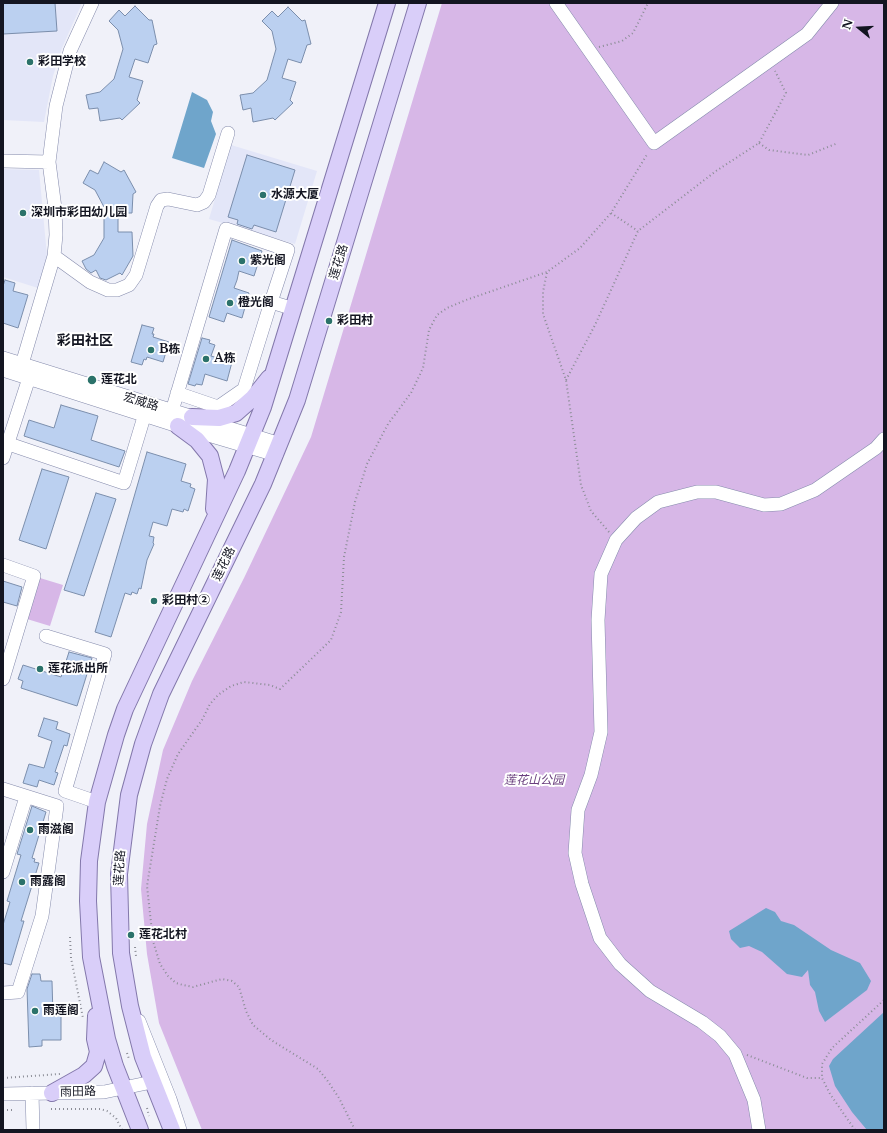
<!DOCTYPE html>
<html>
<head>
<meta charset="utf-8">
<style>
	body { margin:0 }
	#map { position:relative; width:887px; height:1133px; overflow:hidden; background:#f0f1f9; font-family:"Libre Baskerville",serif }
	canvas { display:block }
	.frame { position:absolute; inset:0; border:4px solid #131521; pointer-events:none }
	.north { position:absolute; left:839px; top:8px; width:40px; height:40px; -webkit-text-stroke:3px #fff; paint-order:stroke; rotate:288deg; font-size:11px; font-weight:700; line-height:16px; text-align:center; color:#131521 }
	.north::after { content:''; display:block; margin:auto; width:14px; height:18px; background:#131521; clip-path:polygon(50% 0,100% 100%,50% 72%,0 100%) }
</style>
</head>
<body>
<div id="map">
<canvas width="887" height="1133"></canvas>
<div class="frame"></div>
<div class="north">N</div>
</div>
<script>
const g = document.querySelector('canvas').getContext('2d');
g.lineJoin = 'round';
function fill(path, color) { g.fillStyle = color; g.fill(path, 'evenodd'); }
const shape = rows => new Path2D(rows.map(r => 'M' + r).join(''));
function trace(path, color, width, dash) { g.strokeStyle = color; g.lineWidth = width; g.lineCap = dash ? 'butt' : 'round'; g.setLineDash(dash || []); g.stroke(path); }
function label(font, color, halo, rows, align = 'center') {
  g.font = font + ' "Libre Baskerville","Noto Sans SC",serif'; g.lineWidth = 4; g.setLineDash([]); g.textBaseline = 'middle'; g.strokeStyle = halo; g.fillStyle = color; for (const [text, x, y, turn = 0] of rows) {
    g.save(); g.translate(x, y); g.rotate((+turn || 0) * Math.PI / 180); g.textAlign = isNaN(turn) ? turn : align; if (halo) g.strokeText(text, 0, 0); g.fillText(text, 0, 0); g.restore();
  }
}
const built = shape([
	[3,3,82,3,62,48,53,76,44,122,3,120],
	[231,145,317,171,295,244,209,219],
	[3,169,39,170,47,256,38,288,3,277]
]);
const green = shape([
	[442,3,884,3,884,1130,202,1130,159,1023,147,954,141,889,147,824,163,750,192,681,244,578,311,437],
	[40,578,63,585,50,626,27,619]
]);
const water = shape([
	[192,92,207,100,213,112,211,121,216,134,204,168,172,158],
	[766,908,775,912,781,921,794,925,831,950,860,963,871,981,867,990,825,1022,819,1011,815,992,810,985,808,970,802,977,787,974,762,952,749,946,740,948,731,939,729,931],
	[884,1012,884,1130,867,1130,852,1112,835,1086,829,1066,833,1059]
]);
const building = shape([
	[3,3,55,3,57,31,3,34,3,3],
	[135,6,149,20,152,20,157,44,154,45,148,63,135,59,129,77,143,81,137,100,140,103,122,120,120,118,100,121,98,108,89,109,86,95,100,92,114,79,123,49,118,30,109,21,119,10,125,16,135,6],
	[288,7,302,21,305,20,311,44,307,45,301,63,288,59,282,78,296,82,290,100,293,103,275,120,273,118,253,122,251,108,243,110,240,95,253,93,267,80,276,49,272,31,262,21,272,11,278,17,288,7],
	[247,155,295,170,276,232,254,225,252,229,237,224,238,220,228,217,247,155],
	[104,162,121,172,124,170,136,192,133,194,132,213,118,213,118,232,132,232,133,256,122,275,120,273,106,280,100,278,96,270,91,273,86,269,82,261,94,255,104,238,104,207,95,190,83,183,90,170,98,174,104,162],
	[232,240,262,251,254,276,239,271,237,280,234,288,249,293,242,318,227,313,224,322,209,317,232,240],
	[5,280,15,283,13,291,28,295,18,328,3,323,3,286,5,280],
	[142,325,154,328,152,334,154,334,153,337,169,342,163,362,147,357,146,360,144,359,142,365,131,362,142,325],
	[202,338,210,340,209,343,215,345,211,356,232,362,227,381,205,374,202,385,196,384,195,386,188,384,202,338],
	[61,405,98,416,91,440,125,451,119,467,24,436,29,420,54,428,61,405],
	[147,452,186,464,181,481,191,484,190,487,195,489,188,511,184,509,183,512,172,509,167,526,153,522,149,536,154,537,153,543,154,544,147,560,141,589,139,588,137,594,132,592,131,595,125,593,111,637,95,632,147,452],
	[42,469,69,477,46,549,19,540,42,469],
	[96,493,116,499,84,596,64,590,96,493],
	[3,581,22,587,17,606,3,602,3,581],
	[69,652,92,658,77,706,21,688,23,681,18,679,23,665,61,677,69,652],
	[44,718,58,722,56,729,70,734,67,746,64,745,55,772,58,773,54,785,39,780,37,787,23,783,29,764,44,768,52,741,38,736,44,718],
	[32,806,46,812,32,858,35,859,34,862,39,863,21,921,24,921,11,965,3,963,3,925,10,902,7,901,21,855,17,854,32,806],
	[32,974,40,974,41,981,52,981,53,1016,61,1015,61,1040,42,1040,42,1046,29,1047,27,989,32,974]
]);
const path = shape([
	[599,47,622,41,633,33,648,3],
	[759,143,769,150,808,155,838,143],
	[611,213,638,231],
	[566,380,595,325,638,231,716,171,759,143,786,93,775,71],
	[609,532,591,511,581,485,566,380,543,314,543,292,547,272,580,248,611,213,648,153],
	[70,937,71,958,83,1018],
	[135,947,136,956],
	[127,1053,129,1059],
	[747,1055,807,1078,822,1078],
	[3,1078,60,1074],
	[147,1108,149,1116],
	[51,1109,100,1109,107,1111,116,1118,122,1130],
	[3,1110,15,1110],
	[355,1130,339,1098,327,1080,318,1069,271,1040,253,1025,246,1011,239,987,232,981,222,979,193,987,183,985,176,983,168,976,160,964,153,941,147,886,160,806,167,779,178,754,202,720,210,704,218,695,231,686,244,682,270,685,280,689,331,640,341,612,344,557,355,502,367,464,388,424,411,393,423,368,429,330,437,315,447,308,466,300,547,272],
	[855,1130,830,1094,822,1078,822,1064,832,1048,884,1000]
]);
const minor = shape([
	[556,3,654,143,807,34,832,3],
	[3,161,49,162],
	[54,256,90,282,108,290,117,290,129,285,136,275,157,206,161,200,168,199,197,205,204,202,209,195,228,133],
	[3,358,280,444],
	[22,364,54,256,56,235,55,208,49,162,56,106,70,51,92,3],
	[3,370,178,426,276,455],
	[177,393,218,407,244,389,271,302],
	[172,411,226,229,288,250,271,302,294,309],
	[3,442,124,483,147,407],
	[3,458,29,378],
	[3,565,34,576,3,679],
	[46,636,105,654,65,791,97,802],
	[3,789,57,806,42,916,18,992,3,993],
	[3,872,26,797],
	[139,1021,170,1099,180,1130],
	[32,1093,33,1130],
	[3,1094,104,1092,152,1082],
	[759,1130,754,1100,735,1054,720,1036,702,1022,650,991,620,964,600,938,582,884,575,853,578,810,591,775,601,732,598,620,601,574,616,540,636,518,658,502,697,492,716,492,764,505,781,504,815,490,876,448,884,439]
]);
const major = shape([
	[192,417,219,418,236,413,253,398,269,378],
	[178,426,197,440,210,456,216,479,214,509],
	[52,1093,84,1075,94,1066,98,1052,95,1039,96,1016],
	[140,1130,115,1066,107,1039,91,957,88,901,89,861,97,802,116,735,125,709,237,471,263,407,387,3],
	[172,1130,143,1057,130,1006,121,953,119,874,129,795,143,744,161,694,263,484,297,400,418,3]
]);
const markers = [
	[30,62,4,"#2b726a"],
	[263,195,4,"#2b726a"],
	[23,213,4,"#2b726a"],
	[242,261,4,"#2b726a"],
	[230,303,4,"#2b726a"],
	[329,321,4,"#2b726a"],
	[151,350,4,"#2b726a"],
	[206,359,4,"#2b726a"],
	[92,380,5,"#2b726a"],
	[154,601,4,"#2b726a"],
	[40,669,4,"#2b726a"],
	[30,830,4,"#2b726a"],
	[22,882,4,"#2b726a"],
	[131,935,4,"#2b726a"],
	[35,1011,4,"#2b726a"]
];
const poiNames = [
	["彩田学校",38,62],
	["水源大厦",271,195],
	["深圳市彩田幼儿园",31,213],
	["紫光阁",250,261],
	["橙光阁",238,303],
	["彩田村",337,321],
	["B栋",159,350],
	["A栋",214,359],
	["莲花北",101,380],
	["彩田村②",162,601],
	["莲花派出所",48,669],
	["雨滋阁",38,830],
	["雨露阁",30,882],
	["莲花北村",139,935],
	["雨莲阁",43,1011]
];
const streetNames = [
	["莲花路",339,262,-73],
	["宏威路",141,402,17],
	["莲花路",224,564,-64],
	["莲花路",120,868,-86],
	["雨田路",78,1092,-1]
];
const parkNames = [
	["莲花山公园",534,781]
];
const quarterNames = [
	["彩田社区",85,341]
];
fill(built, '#e3e6f8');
fill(green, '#d7b7e7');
fill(water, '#6fa5cb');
fill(building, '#bbd0f0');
trace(building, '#7b8eac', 1);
trace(minor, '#858bac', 14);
trace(major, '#8378ab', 18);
trace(path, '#8b8d96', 2, [1, 3]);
trace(minor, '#fff', 13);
trace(major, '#d9cef9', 16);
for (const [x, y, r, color] of markers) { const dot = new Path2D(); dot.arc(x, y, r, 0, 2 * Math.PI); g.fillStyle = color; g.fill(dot); trace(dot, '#fff', 1.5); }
label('bold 12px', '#131521', '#fff', poiNames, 'left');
label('12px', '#131521', '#fff', streetNames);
label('italic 12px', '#6a3f7e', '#fff', parkNames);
label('bold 14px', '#131521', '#fff', quarterNames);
</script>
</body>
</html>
